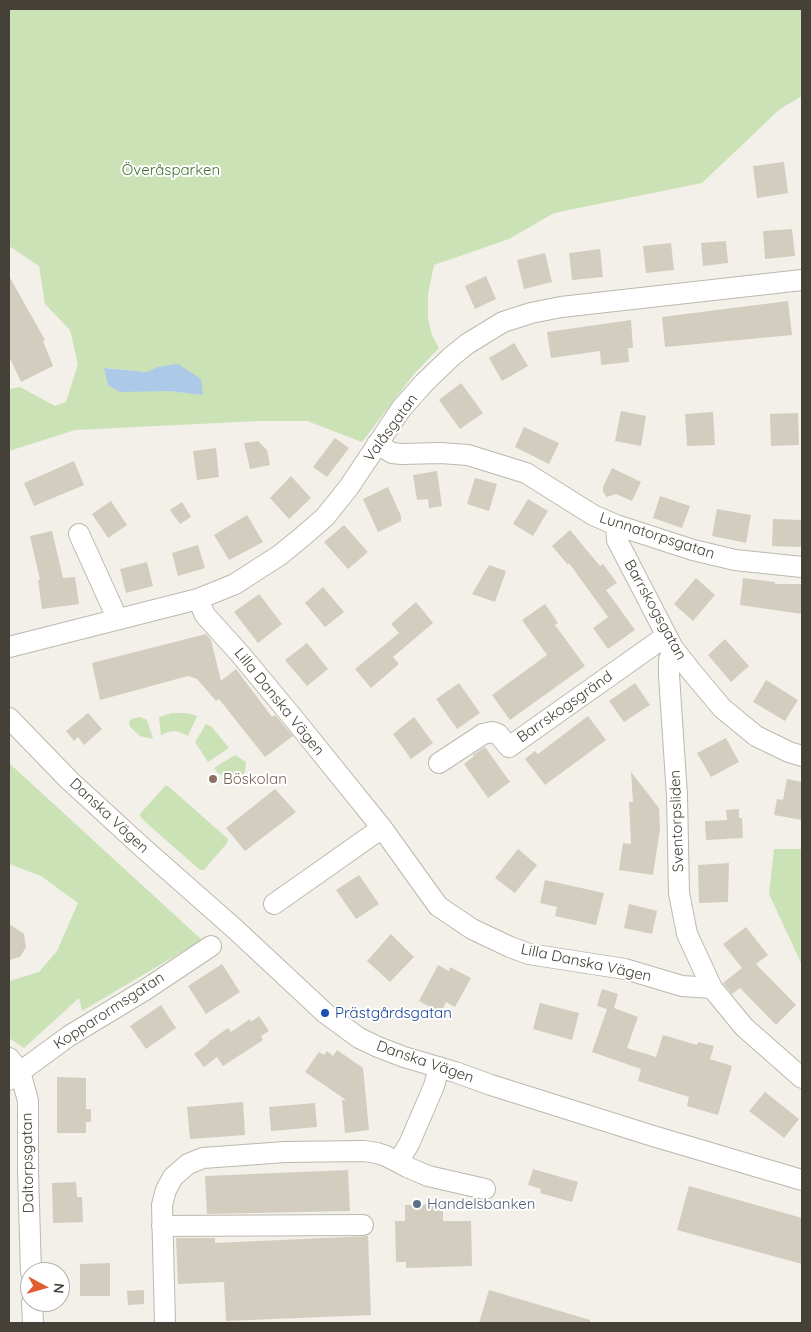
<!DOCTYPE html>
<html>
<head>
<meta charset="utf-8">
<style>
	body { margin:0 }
	#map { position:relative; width:811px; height:1332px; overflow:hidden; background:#f2f0e8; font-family:Quicksand,sans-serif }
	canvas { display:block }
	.frame { position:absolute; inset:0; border:10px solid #454138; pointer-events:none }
	.north { position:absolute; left:20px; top:1262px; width:50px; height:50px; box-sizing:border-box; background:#fff; border:1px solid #b5b3af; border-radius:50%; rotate:96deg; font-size:14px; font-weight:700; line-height:20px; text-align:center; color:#454138 }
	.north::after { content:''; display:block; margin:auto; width:18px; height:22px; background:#e15c31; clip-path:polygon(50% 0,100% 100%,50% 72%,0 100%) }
</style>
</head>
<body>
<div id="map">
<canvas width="811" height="1332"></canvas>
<div class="frame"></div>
<div class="north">N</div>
</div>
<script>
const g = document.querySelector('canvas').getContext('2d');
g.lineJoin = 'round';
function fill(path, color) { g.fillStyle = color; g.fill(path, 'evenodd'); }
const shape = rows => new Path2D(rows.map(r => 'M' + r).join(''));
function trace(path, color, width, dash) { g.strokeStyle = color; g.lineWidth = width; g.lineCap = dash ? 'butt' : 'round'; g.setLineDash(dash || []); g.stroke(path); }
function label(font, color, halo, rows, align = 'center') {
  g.font = font + ' Quicksand,sans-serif'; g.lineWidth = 4; g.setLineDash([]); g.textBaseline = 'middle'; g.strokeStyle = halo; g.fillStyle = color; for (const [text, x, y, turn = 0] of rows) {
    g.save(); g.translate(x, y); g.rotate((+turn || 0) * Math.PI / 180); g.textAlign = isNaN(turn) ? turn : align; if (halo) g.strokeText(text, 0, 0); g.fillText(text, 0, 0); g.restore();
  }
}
const green = shape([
	[9,9,802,9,802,96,780,109,702,183,554,213,509,239,434,265,428,294,428,319,432,335,439,348,414,374,362,442,307,421,259,421,75,430,9,451,9,389,20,387,55,406,66,402,78,364,70,330,45,304,39,266,9,246],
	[105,368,147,372,203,394,169,391],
	[172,713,186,713,197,716,188,736,182,733,175,731,168,732,161,735,159,717],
	[140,717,147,720,153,739,140,736,130,727,129,722,131,719],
	[206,724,212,727,229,748,208,762,195,742],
	[235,755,246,762,245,773,233,777,225,777,218,773,214,768],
	[9,763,202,940,82,1011,79,998,24,1048,9,1038,9,981,39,972,57,951,78,903,41,876,9,864],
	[165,786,168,786,228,839,227,843,204,870,200,870,141,818,140,814],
	[774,849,802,849,802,965,769,894]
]);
const water = shape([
	[178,364,201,379,203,395,169,391,120,392,108,385,104,368,147,372,158,367]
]);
const building = shape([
	[784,162,788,193,757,198,753,166],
	[792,229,795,256,765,259,763,231],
	[726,241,728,263,703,266,701,243],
	[671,243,674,270,646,273,643,246],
	[600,249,603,277,572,280,569,253],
	[545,253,552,282,524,289,517,260],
	[9,276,45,340,43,341,53,366,21,382,9,356],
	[486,276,496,299,475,309,465,286],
	[788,301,792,335,665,347,662,317],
	[631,320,633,348,628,348,629,362,601,365,600,351,551,358,547,332],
	[514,343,528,366,502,381,489,358],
	[461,383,483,413,460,429,439,400],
	[621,411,646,416,641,446,615,441],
	[713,412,715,445,687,446,685,414],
	[798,413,799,445,771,446,770,414],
	[524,427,559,443,549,464,515,447],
	[335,438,349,448,327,477,313,467],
	[258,441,267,450,270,465,250,469,244,443],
	[216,448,219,477,197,480,193,451],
	[74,461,84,485,34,506,24,483],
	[612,468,641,482,632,501,616,494,607,497,603,492,603,487],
	[437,471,442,506,429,508,428,499,417,500,413,475],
	[291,476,311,498,289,519,270,498],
	[475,478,497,484,489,511,467,504],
	[388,487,401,516,401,521,378,532,363,499],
	[660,496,690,506,682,528,653,518],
	[528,499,548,511,533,536,513,524],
	[111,501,127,525,108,538,92,514],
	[182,502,191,517,180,524,170,510],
	[717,509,751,515,746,543,712,536],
	[247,515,263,542,229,560,214,535],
	[773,519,802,520,802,547,772,546],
	[344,525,368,552,348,569,324,542],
	[570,530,600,566,603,564,617,583,606,590,635,630,608,649,593,628,608,617,569,563,568,565,552,546],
	[52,531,63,578,75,577,79,604,42,609,38,580,40,580,30,536],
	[198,545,205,568,178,576,172,553],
	[147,562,153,586,126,593,120,569],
	[489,565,506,571,495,602,472,594],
	[696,578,715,595,693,621,674,604],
	[743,578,775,582,775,584,802,584,802,614,740,605],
	[323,587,344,612,325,627,305,603],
	[259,594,282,624,258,643,234,612],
	[416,602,433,623,393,657,399,664,371,688,355,669,399,633,391,624],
	[545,604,558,623,555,625,585,666,510,720,492,695,547,655,522,620],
	[206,634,211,640,221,681,236,669,272,717,275,715,293,736,265,757,219,699,216,701,197,679,188,676,100,700,92,663],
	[725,639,749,666,731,682,708,655],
	[307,643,328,669,307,686,285,660],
	[766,680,798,700,785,721,753,702],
	[459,683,480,713,457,729,436,699],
	[635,683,650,705,624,722,609,701],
	[88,713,102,729,84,745,78,737,74,741,66,731],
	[588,716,606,740,545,785,525,759,535,751,538,754],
	[414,717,433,743,411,759,393,734],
	[726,738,739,762,711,777,697,753],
	[485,747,510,782,488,798,464,764,474,756,473,755],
	[631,772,659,808,660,829,653,875,619,870,623,843,631,844,629,802,633,802],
	[787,779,802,782,802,820,774,815,777,799,783,800],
	[275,789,296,812,245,851,226,828],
	[739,809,739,818,742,818,743,838,706,840,705,821,727,820,726,810],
	[518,849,537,865,515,893,495,878],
	[729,863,728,902,699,903,698,865],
	[359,875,379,904,356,919,336,890],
	[545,880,604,893,596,925,555,916,557,907,540,903],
	[629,904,657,911,652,934,624,928],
	[9,924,24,934,26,947,20,957,9,960],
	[746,927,768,955,756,964,796,1005,776,1025,740,988,732,994,723,983,742,968,723,944],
	[391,934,414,957,390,982,367,961],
	[222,964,240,992,206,1014,188,986],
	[438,965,449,971,450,967,471,978,455,1007,446,1002,441,1013,419,1001],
	[602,989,618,994,614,1008,638,1017,627,1048,656,1057,663,1035,697,1045,698,1042,714,1046,710,1059,732,1066,718,1115,687,1106,689,1097,638,1081,641,1069,592,1052,607,1009,597,1006],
	[540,1003,579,1013,572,1040,533,1029],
	[161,1005,176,1028,146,1049,130,1026],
	[259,1016,269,1031,261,1036,263,1040,223,1066,217,1057,204,1067,194,1054,209,1043,208,1042,228,1028,231,1032,250,1019,251,1022],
	[337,1050,363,1068,369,1130,345,1133,342,1100,346,1100,305,1072,319,1052,324,1055,327,1051,333,1056],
	[57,1077,86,1078,86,1109,91,1109,91,1122,86,1122,86,1133,57,1133],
	[765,1092,799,1119,784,1138,749,1111],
	[243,1102,245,1135,190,1139,187,1107],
	[315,1103,317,1127,271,1131,269,1107],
	[533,1169,578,1182,572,1202,540,1193,541,1189,528,1185],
	[348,1170,350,1211,207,1214,205,1176],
	[76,1182,77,1197,82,1197,83,1222,53,1223,52,1183],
	[689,1186,802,1218,802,1264,677,1230],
	[443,1204,443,1221,471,1221,472,1266,406,1268,406,1262,396,1262,395,1221,405,1221,405,1205],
	[368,1236,371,1315,226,1321,224,1282,178,1284,176,1238,215,1238,215,1243],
	[110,1263,110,1296,80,1296,80,1264],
	[144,1290,144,1304,128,1305,127,1291],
	[489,1290,590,1320,590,1323,479,1323]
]);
const minor = shape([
	[377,444,392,453,402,454,441,453,468,455,526,473,593,515,616,525,693,550,735,560,802,567],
	[616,525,617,540,673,648,691,671,722,708,756,736,789,752,802,756],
	[79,534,113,609,116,620],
	[198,599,205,615,241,655,294,719,382,828,438,906,472,929,510,947,529,954,625,969,682,986,712,988,744,1027,802,1078],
	[9,647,198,599,235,584,280,555,302,537,325,517,349,487,401,409,424,383,451,357,467,344,503,322,531,313,561,307,802,280],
	[673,648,669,660,669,675,677,796,679,893,687,934,712,988],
	[9,718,69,780,142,847,235,929,325,1013,359,1038,378,1047,404,1057,455,1072,491,1085,653,1136,802,1180],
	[439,763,483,734,492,732,498,734,509,747,666,636],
	[274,904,382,828],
	[9,1058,20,1071,28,1101,28,1172,31,1272],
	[9,1080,69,1036,145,990,211,946],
	[398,1162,409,1144,434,1086,439,1067],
	[162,1226,363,1225],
	[32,1302,33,1323],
	[165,1323,162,1205,166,1190,173,1177,188,1164,203,1158,285,1152,364,1151,377,1153,386,1156,407,1167,428,1176,485,1189]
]);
const markers = [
	[213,779,5,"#8d6e63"],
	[325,1013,5,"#1a4fb4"],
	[417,1204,5,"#5c6f8a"]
];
const parkNames = [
	["Överåsparken",171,170]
];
const streetNames = [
	["Valåsgatan",391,428,-54],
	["Lunnatorpsgatan",657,536,18],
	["Barrskogsgatan",655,610,61],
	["Lilla Danska Vägen",279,702,51],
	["Barrskogsgränd",565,707,-35],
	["Danska Vägen",109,816,43],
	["Sventorpsliden",677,821,-92],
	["Lilla Danska Vägen",586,963,12],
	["Kopparormsgatan",109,1011,-33],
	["Danska Vägen",425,1062,19],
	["Daltorpsgatan",28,1163,-91]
];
const educationNames = [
	["Böskolan",223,779]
];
const transitNames = [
	["Prästgårdsgatan",335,1013]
];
const serviceNames = [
	["Handelsbanken",427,1204]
];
fill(green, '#cae2b6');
fill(water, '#acc9e8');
fill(building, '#d2cdbf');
trace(minor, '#bcb8ac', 22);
trace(minor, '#fff', 20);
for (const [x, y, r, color] of markers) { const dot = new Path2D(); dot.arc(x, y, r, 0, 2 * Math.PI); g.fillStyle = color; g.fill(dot); trace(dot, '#fff', 2); }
label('15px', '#437032', '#fff', parkNames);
label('15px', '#454138', '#fff', streetNames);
label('15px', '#785e54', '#fff', educationNames, 'left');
label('15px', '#164399', '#fff', transitNames, 'left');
label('15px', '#4e5e75', '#fff', serviceNames, 'left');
</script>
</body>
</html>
